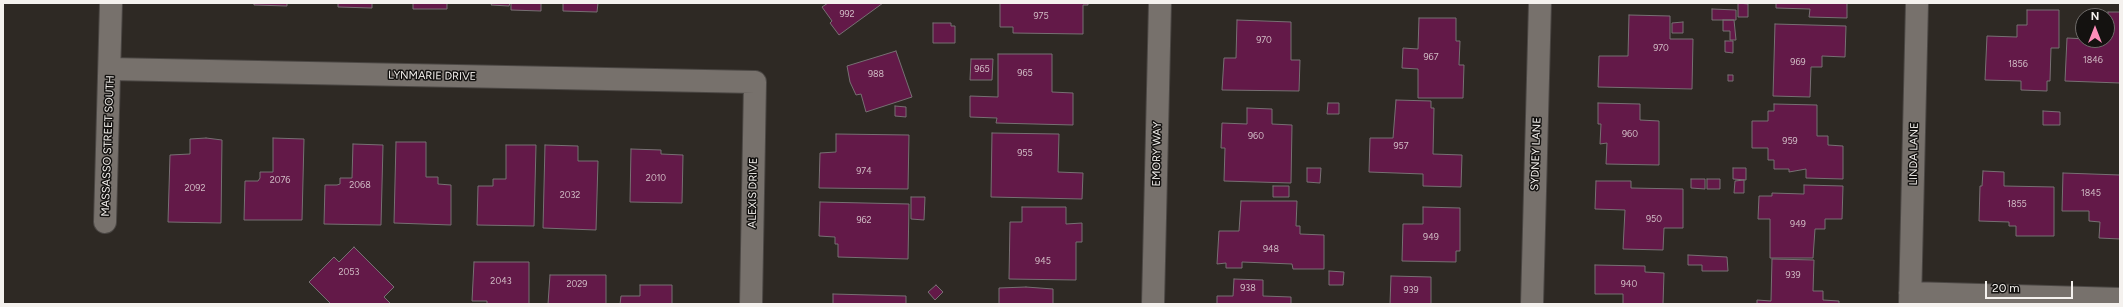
<!DOCTYPE html>
<html>
<head>
<meta charset="utf-8">
<style>
	body { margin:0 }
	#map { position:relative; width:2123px; height:307px; overflow:hidden; background:#2e2924; font-family:Figtree,sans-serif }
	canvas { display:block }
	.frame { position:absolute; inset:0; border:4px solid #f4f1ee; pointer-events:none }
	.north { position:absolute; left:2075px; top:8px; width:40px; height:40px; box-sizing:border-box; background:#141210; border:1px solid #6e6b69; border-radius:50%; rotate:0deg; font-size:11px; font-weight:700; line-height:16px; text-align:center; color:#f4f1ee }
	.north::after { content:''; display:block; margin:auto; width:14px; height:18px; background:#ff8eba; clip-path:polygon(50% 0,100% 100%,50% 72%,0 100%) }
	.scale { position:absolute; left:1985px; top:281px; width:88px; height:18px; box-sizing:border-box; border:2px solid #f4f1ee; border-top:0; padding-left:5px; font-size:12px; line-height:14px; white-space:nowrap; color:#f4f1ee; -webkit-text-stroke:3px #141210; paint-order:stroke }
</style>
</head>
<body>
<div id="map">
<canvas width="2123" height="307"></canvas>
<div class="frame"></div>
<div class="north">N</div>
<div class="scale">20 m</div>
</div>
<script>
const g = document.querySelector('canvas').getContext('2d');
g.lineJoin = 'round';
function fill(path, color) { g.fillStyle = color; g.fill(path, 'evenodd'); }
const shape = rows => new Path2D(rows.map(r => 'M' + r).join(''));
function trace(path, color, width, dash) { g.strokeStyle = color; g.lineWidth = width; g.lineCap = dash ? 'butt' : 'round'; g.setLineDash(dash || []); g.stroke(path); }
function label(font, color, halo, rows, align = 'center') {
  g.font = font + ' Figtree,sans-serif'; g.lineWidth = 3; g.setLineDash([]); g.textBaseline = 'middle'; g.strokeStyle = halo; g.fillStyle = color; for (const [text, x, y, turn = 0] of rows) {
    g.save(); g.translate(x, y); g.rotate((+turn || 0) * Math.PI / 180); g.textAlign = isNaN(turn) ? turn : align; if (halo) g.strokeText(text, 0, 0); g.fillText(text, 0, 0); g.restore();
  }
}
const building = shape([
	[254,3,287,3,287,6,254,5,254,3],
	[338,3,372,3,372,8,338,7,338,3],
	[413,3,447,3,447,9,413,9,413,3],
	[492,3,510,3,509,6,491,5,492,3],
	[511,3,541,3,541,11,511,10,511,3],
	[563,3,598,3,597,12,563,11,563,3],
	[828,3,883,3,839,35,830,23,832,21,822,7,828,3],
	[1000,3,1088,3,1088,5,1083,5,1083,34,1013,33,1013,27,1000,27,1000,3],
	[1738,3,1748,4,1748,17,1738,17,1738,3],
	[1776,3,1847,3,1847,18,1809,17,1810,9,1776,8,1776,3],
	[1712,9,1736,10,1736,20,1712,20,1712,9],
	[2027,10,2059,10,2059,48,2051,48,2050,81,2047,81,2047,91,2021,90,2021,81,1985,80,1987,36,2017,37,2017,25,2027,25,2027,10],
	[2108,12,2120,12,2120,83,2065,81,2067,38,2107,40,2108,12],
	[1629,15,1670,16,1670,39,1693,39,1692,89,1598,87,1599,56,1628,56,1629,15],
	[1419,18,1456,18,1456,41,1460,41,1459,65,1464,65,1463,98,1418,98,1418,69,1402,68,1403,48,1418,49,1419,18],
	[1237,20,1291,22,1291,60,1300,60,1299,91,1222,90,1224,58,1236,58,1237,20],
	[1723,20,1734,20,1736,40,1730,40,1730,31,1723,31,1723,20],
	[1683,22,1683,33,1672,33,1672,23,1683,22],
	[933,23,951,23,951,26,955,26,955,43,933,43,933,23],
	[1775,24,1846,26,1845,57,1822,56,1822,67,1811,67,1810,97,1773,96,1775,24],
	[1725,41,1733,41,1733,53,1725,52,1725,41],
	[896,51,912,97,866,112,861,94,856,95,850,82,847,66,896,51],
	[998,54,1052,54,1052,92,1073,93,1073,125,996,123,997,118,970,117,970,96,998,97,998,54],
	[971,59,993,59,992,80,970,80,971,59],
	[1728,75,1733,75,1733,81,1728,81,1728,75],
	[1396,100,1431,101,1431,108,1434,108,1433,154,1462,155,1461,187,1423,186,1423,174,1369,172,1370,138,1393,138,1396,100],
	[1328,103,1339,103,1339,114,1327,114,1328,103],
	[1598,103,1640,104,1640,120,1659,121,1659,165,1606,164,1607,143,1600,144,1601,124,1598,124,1598,103],
	[1774,104,1817,105,1817,136,1828,136,1828,145,1843,146,1843,179,1806,178,1806,169,1789,172,1789,169,1774,169,1774,160,1768,160,1768,148,1752,148,1752,121,1768,121,1768,111,1774,111,1774,104],
	[895,106,906,107,906,117,895,116,895,106],
	[1247,108,1272,109,1272,124,1292,125,1291,183,1224,181,1225,148,1221,148,1222,123,1247,124,1247,108],
	[2043,111,2060,112,2060,125,2043,125,2043,111],
	[992,133,1059,134,1058,172,1083,173,1082,199,991,197,992,133],
	[836,134,909,135,908,189,819,188,820,153,836,152,836,134],
	[206,138,222,140,221,223,168,222,170,155,190,154,190,139,206,138],
	[273,138,304,139,302,220,244,220,245,181,258,181,260,178,260,172,273,172,273,138],
	[396,142,426,142,426,177,438,177,438,184,451,185,451,225,394,223,396,142],
	[353,144,383,145,381,225,324,224,325,185,337,185,340,184,340,178,352,178,353,144],
	[506,145,536,145,534,226,477,225,478,186,493,186,493,179,506,179,506,145],
	[545,145,578,146,578,161,598,161,596,230,543,228,545,145],
	[631,149,661,150,661,154,683,155,682,203,630,202,631,149],
	[1307,168,1321,168,1320,183,1307,182,1307,168],
	[1733,168,1746,168,1746,180,1733,179,1733,168],
	[1983,171,2004,172,2004,186,2054,187,2054,236,2016,236,2016,226,2009,226,2009,222,1979,221,1980,186,1982,186,1983,171],
	[2063,173,2120,175,2120,239,2099,238,2100,222,2089,221,2089,211,2062,211,2063,173],
	[1691,179,1705,179,1705,189,1691,188,1691,179],
	[1707,179,1720,179,1720,189,1707,189,1707,179],
	[1744,180,1744,193,1734,193,1735,181,1744,180],
	[1596,181,1631,181,1631,188,1683,189,1683,228,1664,228,1663,250,1623,249,1625,210,1595,209,1596,181],
	[1804,185,1843,186,1842,219,1825,219,1825,229,1815,229,1813,258,1770,258,1770,219,1758,219,1759,196,1772,196,1772,193,1804,194,1804,185],
	[1273,186,1289,186,1289,197,1273,197,1273,186],
	[911,197,925,197,924,220,911,219,911,197],
	[1241,201,1297,201,1296,226,1300,226,1300,234,1324,235,1324,269,1293,269,1292,264,1242,262,1242,268,1226,268,1226,263,1217,264,1219,231,1239,231,1241,201],
	[820,202,909,204,908,259,838,257,838,244,835,244,835,237,819,236,820,202],
	[1022,207,1066,207,1066,224,1082,223,1082,242,1076,242,1076,280,1009,279,1010,222,1022,222,1022,207],
	[1423,207,1460,208,1460,251,1456,251,1456,262,1402,261,1403,224,1423,224,1423,207],
	[354,247,394,287,384,297,391,304,331,304,309,282,334,257,339,262,354,247],
	[1688,255,1727,257,1728,271,1702,271,1702,265,1688,265,1688,255],
	[1772,259,1814,260,1813,291,1823,291,1823,300,1839,301,1839,304,1757,304,1757,300,1771,301,1772,259],
	[474,262,529,262,529,304,487,304,487,301,472,301,474,262],
	[1595,265,1645,266,1645,272,1664,273,1663,304,1623,304,1623,294,1595,294,1595,265],
	[1329,271,1344,272,1343,285,1329,285,1329,271],
	[550,275,606,275,606,304,548,304,550,275],
	[1391,276,1431,277,1431,304,1390,304,1391,276],
	[1234,279,1263,280,1263,296,1291,297,1291,304,1217,304,1217,296,1233,296,1234,279],
	[640,285,672,285,672,304,620,304,621,296,640,296,640,285],
	[936,285,943,292,935,300,928,292,936,285],
	[1026,287,1053,289,1053,304,999,304,999,288,1026,287],
	[833,294,906,296,906,304,833,304,833,294]
]);
const street = shape([
	[110,69,755,82,751,304],
	[105,222,111,3],
	[1910,293,2120,299],
	[1153,304,1160,3],
	[1532,304,1540,3],
	[1910,304,1917,3]
]);
const numberNames = [
	["992",847,14],
	["975",1041,16],
	["970",1264,40],
	["970",1661,48],
	["967",1431,57],
	["1846",2093,60],
	["969",1798,62],
	["1856",2018,64],
	["965",982,69],
	["965",1025,73],
	["988",876,74],
	["960",1630,134],
	["960",1256,136],
	["959",1790,141],
	["957",1401,146],
	["955",1025,153],
	["974",864,171],
	["2010",656,178],
	["2076",280,180],
	["2068",360,185],
	["2092",195,188],
	["1845",2091,193],
	["2032",570,195],
	["1855",2017,204],
	["950",1654,219],
	["962",864,220],
	["949",1798,224],
	["949",1431,237],
	["948",1271,249],
	["945",1043,261],
	["2053",349,272],
	["939",1793,275],
	["2043",501,281],
	["2029",577,284],
	["940",1629,284],
	["938",1248,288],
	["939",1411,290]
];
const streetNames = [
	["LYNMARIE DRIVE",432,76,1],
	["MASSASSO STREET SOUTH",108,146,-88],
	["EMORY WAY",1157,154,-89],
	["SYDNEY LANE",1536,154,-88],
	["LINDA LANE",1914,154,-89],
	["ALEXIS DRIVE",753,193,-89]
];
fill(building, '#631948');
trace(building, '#777073', 1);
trace(street, '#4b4744', 24);
trace(street, '#77716c', 22);
label('9px', '#d0bbc4', null, numberNames);
label('11px', '#f4f1ee', '#141210', streetNames);
</script>
</body>
</html>
